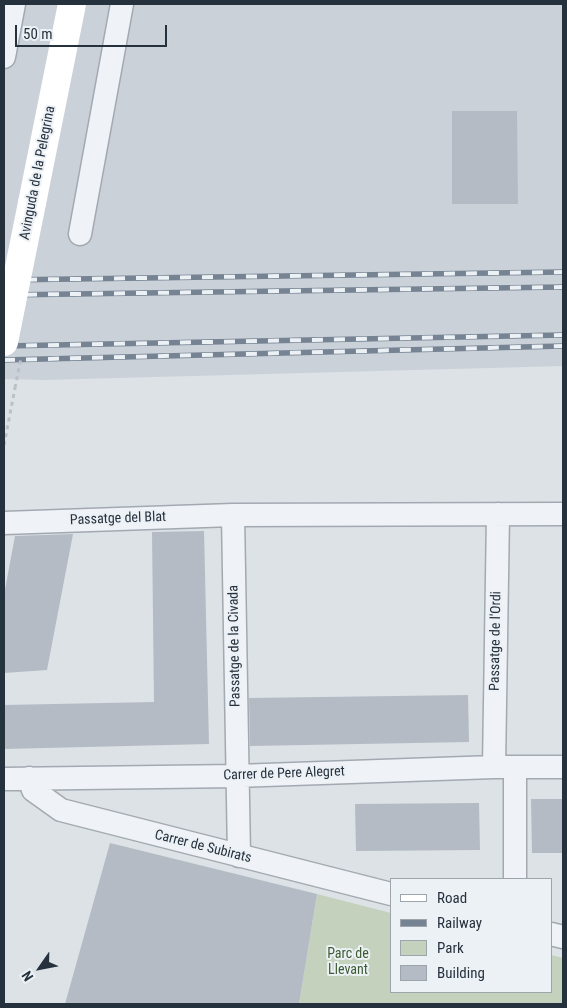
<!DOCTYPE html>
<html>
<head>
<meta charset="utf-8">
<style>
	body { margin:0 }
	#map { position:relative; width:567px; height:1008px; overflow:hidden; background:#dde2e7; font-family:"Roboto Condensed",sans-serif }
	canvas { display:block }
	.frame { position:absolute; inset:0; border:5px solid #26313e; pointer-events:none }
	.legend { position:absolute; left:390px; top:878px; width:162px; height:115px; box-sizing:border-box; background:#ecf1f5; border:1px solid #9da4ac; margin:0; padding:6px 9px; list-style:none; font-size:15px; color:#26313e }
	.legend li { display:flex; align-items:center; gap:10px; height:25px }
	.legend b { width:25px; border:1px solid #9da4ac }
	.north { position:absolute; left:15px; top:943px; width:50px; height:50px; -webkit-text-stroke:4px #ecf1f5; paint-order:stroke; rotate:237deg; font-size:14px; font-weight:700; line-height:20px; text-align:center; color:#26313e }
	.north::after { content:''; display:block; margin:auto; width:18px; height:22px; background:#26313e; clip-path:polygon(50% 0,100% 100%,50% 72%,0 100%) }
	.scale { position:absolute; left:15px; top:25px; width:152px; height:22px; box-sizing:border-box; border:2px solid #26313e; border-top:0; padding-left:6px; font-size:15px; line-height:18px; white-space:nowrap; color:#26313e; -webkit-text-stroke:4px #ecf1f5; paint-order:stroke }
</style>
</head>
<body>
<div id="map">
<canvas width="567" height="1008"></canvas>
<div class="frame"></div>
<ul class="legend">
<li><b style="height:6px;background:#fff"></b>Road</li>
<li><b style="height:6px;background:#758392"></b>Railway</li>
<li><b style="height:14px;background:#c4d2bd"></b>Park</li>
<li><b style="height:14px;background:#b4bbc4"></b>Building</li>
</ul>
<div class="north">N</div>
<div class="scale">50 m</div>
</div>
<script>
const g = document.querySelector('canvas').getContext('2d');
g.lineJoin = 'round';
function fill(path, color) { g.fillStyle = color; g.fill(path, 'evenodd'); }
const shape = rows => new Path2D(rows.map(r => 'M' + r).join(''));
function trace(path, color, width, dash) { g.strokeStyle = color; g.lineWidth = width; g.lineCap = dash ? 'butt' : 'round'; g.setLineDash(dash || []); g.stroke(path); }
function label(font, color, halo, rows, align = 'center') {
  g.font = font + ' "Roboto Condensed",sans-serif'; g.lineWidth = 4; g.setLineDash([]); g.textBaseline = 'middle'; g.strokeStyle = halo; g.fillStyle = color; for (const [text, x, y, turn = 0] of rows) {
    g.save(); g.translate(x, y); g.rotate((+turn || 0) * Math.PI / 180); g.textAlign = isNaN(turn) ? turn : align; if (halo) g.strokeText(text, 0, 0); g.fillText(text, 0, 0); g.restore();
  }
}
const built = shape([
	[4,4,563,4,563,366,44,380,4,379]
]);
const green = shape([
	[317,894,391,913,391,992,551,992,551,955,563,958,563,1004,299,1004]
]);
const building = shape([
	[452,111,517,111,518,204,452,204],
	[204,531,209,744,4,749,4,705,154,702,152,532],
	[73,534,47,670,4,673,4,595,15,536],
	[468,695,469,742,250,746,249,698],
	[531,799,563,799,563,853,532,853],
	[479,803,480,850,356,851,355,804],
	[110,843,317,894,299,1004,65,1004]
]);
const path = shape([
	[4,445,15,388]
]);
const street = shape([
	[4,57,14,4],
	[80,234,122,4],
	[233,515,239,856],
	[4,523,233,515,563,514],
	[494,767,498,514],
	[29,778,33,790,61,810,391,894],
	[4,779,236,776,494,767,563,767],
	[515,879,515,767],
	[551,934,563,937]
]);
const secondary = shape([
	[32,203,72,4]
]);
const rail = shape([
	[4,280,563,272],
	[4,295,563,287],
	[4,346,563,335],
	[4,360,563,346]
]);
const pathBridge = shape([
	[15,388,21,358]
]);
const secondaryBridge = shape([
	[4,342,32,203]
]);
const streetNames = [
	["Avinguda de la Pelegrina",38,173,-79],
	["Passatge del Blat",118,519,-2],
	["Passatge de l'Ordi",496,641,-89],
	["Passatge de la Civada",235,646,-91],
	["Carrer de Pere Alegret",284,774,-2],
	["Carrer de Subirats",203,847,14]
];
const parkNames = [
	["Parc de",348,954],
	["Llevant",348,970]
];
fill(built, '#cbd1d9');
fill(green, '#c4d2bd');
fill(building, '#b4bbc4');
trace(street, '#a2a9b1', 25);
trace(path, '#bbc0c6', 3, [4, 4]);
trace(street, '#eff2f6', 22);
trace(secondary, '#fff', 28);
trace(rail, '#758392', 5.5);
trace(rail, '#ecf1f5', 4, [11]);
trace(pathBridge, '#bbc0c6', 3, [4, 4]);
trace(secondaryBridge, '#fff', 28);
label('14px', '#26313e', '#ecf1f5', streetNames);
label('14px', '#3d5b32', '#ecf1f5', parkNames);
</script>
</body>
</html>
